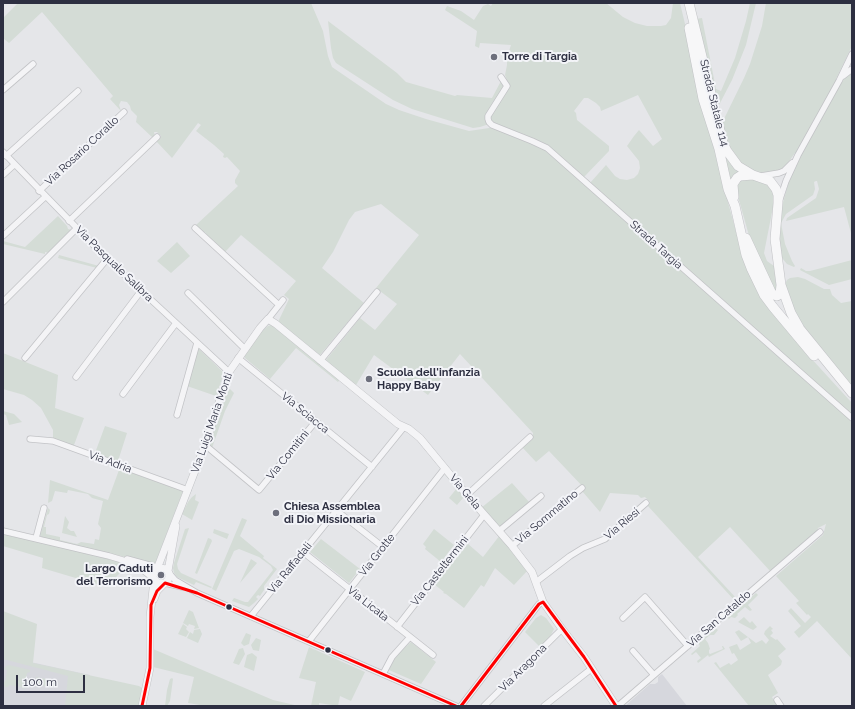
<!DOCTYPE html>
<html>
<head>
<meta charset="utf-8">
<style>
	body { margin:0 }
	#map { position:relative; width:855px; height:709px; overflow:hidden; background:#e5e6e9; font-family:Raleway,sans-serif }
	canvas { display:block }
	.frame { position:absolute; inset:0; border:4px solid #2d2f41; pointer-events:none }
	.scale { position:absolute; left:16px; top:675px; width:69px; height:18px; box-sizing:border-box; border:2px solid #2d2f41; border-top:0; padding-left:5px; font-size:12px; line-height:14px; white-space:nowrap; color:#2d2f41; -webkit-text-stroke:3px #f3f4f8; paint-order:stroke }
</style>
</head>
<body>
<div id="map">
<canvas width="855" height="709"></canvas>
<div class="frame"></div>
<div class="scale">100 m</div>
</div>
<script>
const g = document.querySelector('canvas').getContext('2d');
g.lineJoin = 'round';
function fill(path, color) { g.fillStyle = color; g.fill(path, 'evenodd'); }
const shape = rows => new Path2D(rows.map(r => 'M' + r).join(''));
function trace(path, color, width, dash) { g.strokeStyle = color; g.lineWidth = width; g.lineCap = dash ? 'butt' : 'round'; g.setLineDash(dash || []); g.stroke(path); }
function label(font, color, halo, rows, align = 'center') {
  g.font = font + ' Raleway,sans-serif'; g.lineWidth = 4; g.setLineDash([]); g.textBaseline = 'middle'; g.strokeStyle = halo; g.fillStyle = color; for (const [text, x, y, turn = 0] of rows) {
    g.save(); g.translate(x, y); g.rotate((+turn || 0) * Math.PI / 180); g.textAlign = isNaN(turn) ? turn : align; if (halo) g.strokeText(text, 0, 0); g.fillText(text, 0, 0); g.restore();
  }
}
const built = shape([
	[3,656,90,675,86,706,3,706],
	[662,674,687,706,625,706,650,684,655,684,658,682,658,677]
]);
const green = shape([
	[18,3,311,3,323,31,328,56,332,67,386,104,399,110,426,119,469,131,496,127,540,145,852,421,852,659,817,621,799,638,794,632,801,626,788,611,791,608,805,623,811,617,808,614,807,615,796,603,799,601,776,576,823,535,826,524,818,528,817,531,770,571,730,527,698,557,737,599,735,601,647,505,650,502,645,497,641,498,638,495,610,493,600,512,582,491,585,489,549,451,536,462,522,447,533,436,533,433,460,354,428,395,374,355,356,385,326,361,326,360,360,318,375,330,397,304,376,288,419,235,381,204,355,212,349,220,333,252,322,268,364,303,319,356,278,322,289,299,284,295,296,281,241,235,225,252,207,235,205,232,204,233,196,225,238,186,235,183,235,180,240,171,227,157,225,158,223,157,224,154,214,145,196,131,201,125,198,123,172,158,156,141,161,136,157,132,154,132,155,136,153,138,136,122,137,116,131,110,130,106,127,102,121,101,119,105,121,111,110,99,113,96,42,12,9,43,4,39,3,36,3,18],
	[493,3,606,3,623,17,635,23,647,26,661,26,666,25,671,18,673,3,680,3,723,184,741,250,798,344,852,403,852,416,590,183,606,165,615,176,620,179,627,180,634,178,638,174,640,168,639,161,627,146,634,136,639,130,653,146,662,139,638,95,601,111,600,107,596,103,588,98,584,98,574,111,576,113,577,120,609,146,609,151,584,177,559,156,493,124,489,118,508,83,505,75,507,65,507,57,511,45,480,43,479,48,475,46,477,31,445,10,447,6,461,11,474,20,483,6,488,4,491,6],
	[750,3,756,3,746,45,732,80,719,105,717,105,695,19,702,18,716,89,721,91,735,58,746,21],
	[766,3,852,3,852,46,836,79,842,82,846,76,852,72,852,237,844,207,786,221,787,218,816,198,819,189,817,181,816,181,814,182,815,189,813,195,786,214,781,223,785,244,792,261,795,266,794,267,787,264,782,258,779,248,781,209,791,175,801,156,795,153,785,167,777,171,767,173,754,172,741,166,729,150,722,123,744,78,750,64,762,26],
	[328,21,397,73,406,82,455,96,457,95,492,98,501,81,504,85,503,88,487,114,489,124,480,127,473,128,412,109,393,100,336,63,333,58,331,48],
	[698,58,725,156,732,166,743,173,730,184,715,131],
	[752,179,770,185,775,197,764,253,767,261,774,266,779,291,775,293,750,239,735,186,738,180],
	[58,216,67,226,68,229,72,230,49,253,45,252,45,254,3,244,3,241,25,247],
	[177,242,190,256,171,273,157,261],
	[59,255,99,266,97,268,58,258],
	[852,260,852,279,829,285,800,270,801,268,806,271,810,271],
	[798,277,805,279,824,289,830,289,832,295,841,303,852,301,852,387,797,320,785,288,786,282,787,280,790,278],
	[271,325,275,326,340,379,338,382,296,348,270,379,245,358,244,356,261,332,268,326],
	[198,349,199,349,224,373,216,396,187,386],
	[3,353,58,375,55,408,84,418,74,445,70,446,53,438,53,430,41,408,32,400,24,395,3,389],
	[230,389,234,393,225,411,212,448,209,444,225,392],
	[3,411,14,414,22,422,9,425,6,415,3,414],
	[105,426,127,433,118,461,95,453],
	[119,470,130,472,183,491,155,564,44,538,40,536,48,508,50,510,49,514,47,515,44,527,46,527,46,534,60,537,60,540,77,544,81,542,94,544,95,539,99,540,101,528,98,524,103,501,92,498,88,494,68,490,67,493,55,491,52,501,48,503,50,480,108,500],
	[447,473,466,497,465,499,463,498,457,505,449,498,457,488,445,475],
	[512,483,530,503,499,528,481,508],
	[196,494,195,500,199,502,192,520,182,514,188,502,192,497],
	[65,516,69,522,67,528,71,531,74,531,77,537,62,533],
	[242,518,247,520,240,536,264,556,263,558,277,569,264,586,264,590,260,596,258,595,256,597,258,599,254,603,249,607,232,601,234,598,245,602,248,602,273,570,271,566,259,557,239,549,234,551,216,591,212,589],
	[189,528,177,564,178,569,181,573,212,587,211,588,196,582,194,585,177,577,174,573,173,568,174,563,185,529],
	[214,529,229,534,227,539,213,533],
	[434,529,454,545,441,562,425,549,426,547,423,544],
	[3,534,126,562,122,571,106,587,42,568,43,558,3,546],
	[500,535,528,570,514,585,495,568,484,587,481,585,464,608,446,594,443,593,444,592,434,584,467,543,483,557],
	[208,538,211,539,212,541,197,574,195,573],
	[321,539,360,569,349,583,310,552],
	[251,559,257,563,240,583],
	[756,593,758,595,748,605,752,610,750,611,745,607,737,614,738,615,735,618,731,617,729,619,727,617],
	[189,610,193,612,199,628,194,629,195,626,189,624,188,626,183,623],
	[3,611,37,624,33,663,139,686,142,688,139,706,65,706,68,676,3,659],
	[541,615,546,618,554,629,551,635,540,647,525,632,536,618],
	[744,617,750,623,752,621,757,627,753,630,751,629,738,622],
	[183,624,187,627,186,629,189,632,186,637,178,634],
	[770,626,773,629,771,630,773,633,770,636,776,640,777,639,786,649,778,656,782,661,781,665,768,675,778,693,772,697,777,706,749,706,714,663,716,662,720,668,729,663,731,665,738,660,734,653,732,654,729,647,737,644,740,650,751,643,748,637,741,641,735,632,739,630,740,631,756,643,762,640,766,644,769,640,764,634,765,631],
	[715,628,718,630,714,635,710,635,705,639,708,643,710,649,709,650,709,653,710,654,723,649,722,646,723,646,725,649,709,657,708,655,698,663,697,661,701,658,696,652,692,655,691,654,700,646,698,643],
	[200,629,202,634,198,643,187,638,190,632,193,634,194,630],
	[246,633,251,635,249,644,244,646,241,643],
	[256,638,261,640,259,651,253,650,251,645],
	[411,642,436,662,421,684,389,670,393,658],
	[309,647,365,672,351,701,340,696,338,706,319,703,319,706,311,706,316,682,299,678],
	[243,648,245,654,239,665,233,663,239,649],
	[153,649,273,700,299,706,206,706,188,703,194,677,153,667],
	[252,653,257,657,254,671,244,667,247,655],
	[9,665,30,670,30,672,27,673,25,684,28,685,27,687,22,689,22,687,9,685,8,687,5,687,3,682,5,682,7,670,4,669,6,666],
	[36,677,56,681,57,684,53,687,38,685,36,682],
	[172,678,173,679,170,701,167,706,165,706,167,690,170,679]
]);
const minor = shape([
	[843,76,852,69],
	[501,77,507,86,488,116,488,119,489,122,492,125,532,141,547,148,852,418],
	[3,90,33,64],
	[3,152,107,259,229,372],
	[6,156,78,91],
	[3,175,14,165],
	[761,176,779,173,784,171,792,163],
	[39,191,124,112],
	[780,199,786,181,798,155,839,81,852,54],
	[69,221,157,137],
	[195,228,279,305],
	[3,236,45,197],
	[188,293,245,349],
	[3,302,77,228],
	[268,319,283,300],
	[25,358,107,259],
	[238,358,372,467],
	[320,361,377,292],
	[76,377,141,291],
	[123,394,176,323],
	[177,415,197,343],
	[30,439,53,441,188,490],
	[205,445,259,490,316,421],
	[467,495,530,437],
	[337,511,383,547],
	[3,531,109,556,129,562,144,571,153,578],
	[499,531,541,496],
	[36,538,44,508],
	[512,546,582,488],
	[303,552,433,655],
	[127,559,160,568],
	[169,573,175,580,197,593,456,706],
	[536,582,570,556,583,548,605,539,646,503],
	[165,583,182,587],
	[251,616,404,427],
	[623,618,645,597,688,646],
	[397,627,484,515],
	[309,641,445,468],
	[633,651,654,675],
	[383,674,392,657,410,637],
	[777,700,781,706],
	[461,706,539,604,543,602],
	[484,706,562,629],
	[544,706,591,669],
	[618,706,820,532]
]);
const tertiary = shape([
	[157,569,205,445,229,372,260,328,268,319,276,324,398,424,409,429,420,438,467,495,512,546,532,572,543,602,562,629,584,657,616,706],
	[168,571,176,526],
	[154,599,157,591,167,581,169,578,169,573,166,569,160,568,157,569,154,572,153,578,158,583,164,583],
	[142,706,150,668,150,617,154,580]
]);
const primary = shape([
	[689,3,723,143,727,151,738,166,753,175,770,181,776,189,778,195,778,203,775,239,781,285,791,313,800,329,852,393],
	[689,28,703,99,719,149,728,189,735,206,746,255,751,268,764,295,773,307,814,356],
	[734,197,733,184,737,178,740,176,753,175],
	[746,238,772,294,777,296,780,294,781,285]
]);
const bus1 = shape([
	[142,706,150,668,151,605,157,591,165,583,197,593,456,706],
	[461,706,539,604,543,602,584,657,616,706]
]);
const markers = [
	[494,57,4,"#6d6f7c"],
	[369,379,4,"#6d6f7c"],
	[276,513,4,"#6d6f7c"],
	[161,575,4,"#6d6f7c"],
	[229,607,3.5,"#2d2f41"],
	[328,650,3.5,"#2d2f41"]
];
const poiNames = [
	["Torre di Targia",502,57],
	["Scuola dell'infanzia",377,373],
	["Happy Baby",377,386],
	["Chiesa Assemblea",284,507],
	["di Dio Missionaria",284,520],
	["Largo Caduti",153,569,"right"],
	["del Terrorismo",153,582,"right"]
];
const streetNames = [
	["Strada Statale 114",714,103,76],
	["Via Rosario Corallo",82,151,-43],
	["Strada Targia",656,245,42],
	["Via Pasquale Salibra",114,264,44],
	["Via Sciacca",305,413,39],
	["Via Luigi Maria Monti",212,423,-71],
	["Via Comitini",288,455,-51],
	["Via Adria",110,462,20],
	["Via Gela",465,492,50],
	["Via Sommatino",547,517,-40],
	["Via Riesi",622,524,-40],
	["Via Grotte",377,555,-52],
	["Via Raffadali",290,568,-51],
	["Via Casteltermini",440,571,-52],
	["Via Licata",368,604,38],
	["Via San Cataldo",719,619,-41],
	["Via Aragona",523,668,-45]
];
fill(built, '#d6d7dd');
fill(green, '#d4dcd6');
trace(minor, '#c2c3c6', 7);
trace(tertiary, '#c2c3c6', 8);
trace(primary, '#c2c3c6', 10);
trace(minor, '#f4f4f6', 5.5);
trace(tertiary, '#f4f4f6', 7);
trace(primary, '#f7f7f8', 9);
trace(bus1, '#f00', 3);
for (const [x, y, r, color] of markers) { const dot = new Path2D(); dot.arc(x, y, r, 0, 2 * Math.PI); g.fillStyle = color; g.fill(dot); trace(dot, '#f3f4f8', 1.5); }
label('bold 11px', '#2d2f41', '#f3f4f8', poiNames, 'left');
label('11px', '#2d2f41', '#f3f4f8', streetNames);
</script>
</body>
</html>
